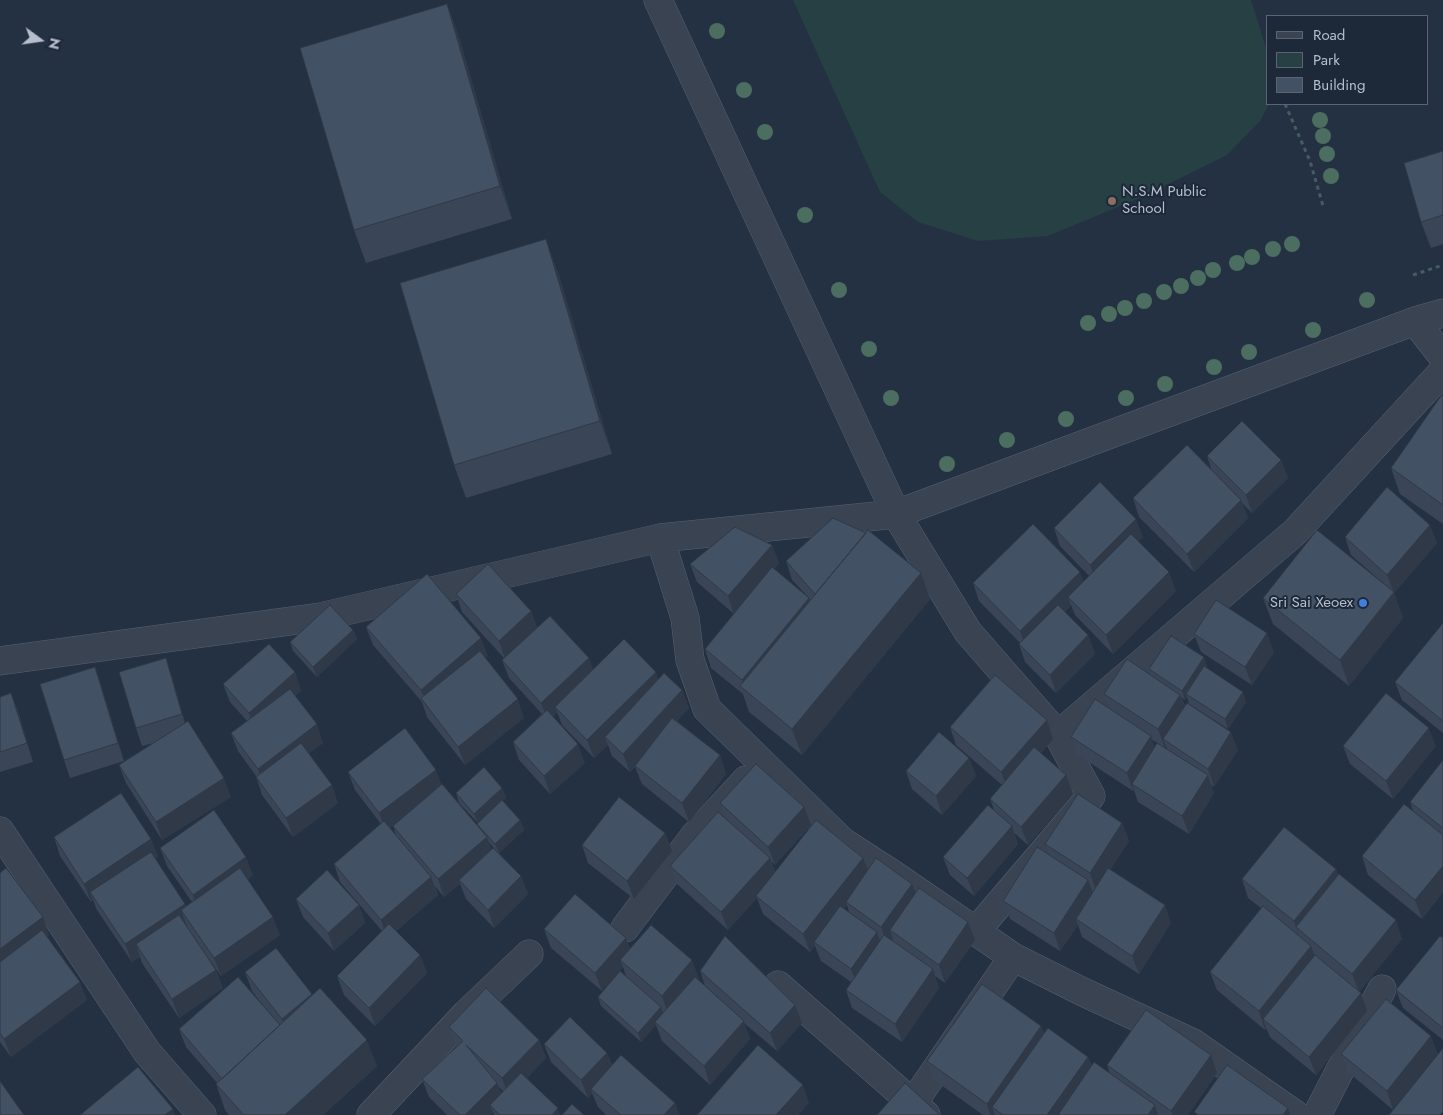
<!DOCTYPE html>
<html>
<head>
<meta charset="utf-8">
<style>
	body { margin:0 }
	#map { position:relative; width:1443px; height:1115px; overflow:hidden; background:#243143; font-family:Jost,sans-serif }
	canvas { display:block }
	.legend { position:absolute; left:1266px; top:15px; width:162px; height:90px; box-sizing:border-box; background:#1d2838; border:1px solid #5a6473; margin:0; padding:6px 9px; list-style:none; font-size:15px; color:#b6becc }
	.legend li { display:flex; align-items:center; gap:10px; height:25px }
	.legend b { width:25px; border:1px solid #5a6473 }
	.north { position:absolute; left:15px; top:15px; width:50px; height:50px; -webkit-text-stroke:4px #1d2838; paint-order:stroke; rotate:104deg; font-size:14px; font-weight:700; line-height:20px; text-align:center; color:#b6becc }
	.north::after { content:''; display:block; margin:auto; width:18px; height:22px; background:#b6becc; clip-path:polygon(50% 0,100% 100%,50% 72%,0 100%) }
</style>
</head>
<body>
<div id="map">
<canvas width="1443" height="1115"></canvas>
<ul class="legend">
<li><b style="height:6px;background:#394352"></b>Road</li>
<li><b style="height:14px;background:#264044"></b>Park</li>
<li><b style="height:14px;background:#435165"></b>Building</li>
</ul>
<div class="north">N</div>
</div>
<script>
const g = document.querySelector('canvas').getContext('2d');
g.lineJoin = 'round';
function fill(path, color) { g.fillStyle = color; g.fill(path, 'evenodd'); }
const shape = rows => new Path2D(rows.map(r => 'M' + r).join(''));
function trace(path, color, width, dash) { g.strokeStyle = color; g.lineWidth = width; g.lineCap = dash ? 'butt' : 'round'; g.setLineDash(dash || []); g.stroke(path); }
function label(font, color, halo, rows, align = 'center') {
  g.font = font + ' Jost,sans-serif'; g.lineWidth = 4; g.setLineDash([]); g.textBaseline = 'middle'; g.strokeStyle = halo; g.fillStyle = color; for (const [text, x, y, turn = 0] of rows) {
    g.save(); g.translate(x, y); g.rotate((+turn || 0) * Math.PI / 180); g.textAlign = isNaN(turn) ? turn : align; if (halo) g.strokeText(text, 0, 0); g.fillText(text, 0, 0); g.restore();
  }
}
const green = shape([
	[793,0,1251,0,1267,51,1267,104,1269,104,1260,121,1227,155,1142,197,1048,236,978,241,918,222,880,192]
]);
const path = shape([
	[1285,104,1310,161,1323,206],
	[1413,275,1443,265]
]);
const minor = shape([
	[658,0,896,514,968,632,1058,735,1091,796,976,931],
	[1415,321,1443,357],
	[660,538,685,618,690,660,707,709,843,842,894,875,1013,957,1081,991,1193,1043,1296,1115],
	[0,661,320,617,660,538,896,514,1415,321,1443,313],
	[1058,735,1295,532,1443,371],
	[0,831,147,1052,202,1115],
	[625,928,695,835,746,780],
	[778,985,926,1115],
	[913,1103,1013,957],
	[371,1115,466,1014,529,954],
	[1317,1115,1382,989]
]);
const trees = [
	[717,31],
	[744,90],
	[1320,120],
	[765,132],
	[1323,136],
	[1327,154],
	[1331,176],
	[805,215],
	[1292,244],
	[1273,249],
	[1252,257],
	[1237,263],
	[1213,270],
	[1198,278],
	[1181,286],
	[839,290],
	[1164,292],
	[1367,300],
	[1144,301],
	[1125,308],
	[1109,314],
	[1088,323],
	[1313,330],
	[869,349],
	[1249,352],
	[1214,367],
	[1165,384],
	[891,398],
	[1126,398],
	[1066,419],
	[1007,440],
	[947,464]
];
const wall = shape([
	[447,4,459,37,512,219,366,263,354,230],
	[1443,151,1443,244,1431,248,1421,222],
	[558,272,612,454,466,498,454,465],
	[1443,393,1443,524,1400,494,1391,468],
	[1207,456,1281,460,1288,478,1252,513,1242,503,1248,518,1194,572,1139,517,1133,498,1212,471],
	[1054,528,1143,537,1138,541,1176,591,1113,654,1075,615,1071,605,1065,612,1088,635,1095,654,1056,693,1025,662,1019,644,1020,643,979,601,973,583,1084,581,1089,576,1060,546],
	[1345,537,1437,543,1394,593,1403,618,1349,686,1273,624,1263,598,1383,583,1351,555],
	[772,545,779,563,774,569,809,598,792,580,786,561,921,573,930,599,802,755,749,712,743,694,711,668,705,649,734,614,697,582,690,564],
	[456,594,531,611,537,628,593,670,658,680,682,690,689,708,677,721,720,755,726,774,689,822,642,784,635,767,630,772,612,756,608,745,594,758,562,725,557,712,553,717,585,763,550,794,519,760,513,742,542,714,509,678,502,660,504,658,462,612],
	[1443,623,1443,733,1402,700,1395,682],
	[366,627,488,656,485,658,524,718,465,765,427,717,422,702,373,645],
	[353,630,357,639,317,677,293,651,290,642],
	[1194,634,1274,652,1252,685,1201,652],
	[1204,657,1207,667,1206,668,1243,692,1246,702,1228,729,1189,704,1187,697,1185,700,1181,697,1185,706,1238,750,1214,787,1211,785,1214,793,1189,834,1138,802,1134,790,1133,791,1078,755,1071,737,1110,709,1104,694,1151,676,1149,669],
	[1151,739,1165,748,1166,746,1167,749,1154,747],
	[95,667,101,685,124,761,154,743,142,746,136,728,172,677,185,723,231,797,162,840,126,783,119,765,124,761,70,778,64,760],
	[295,672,301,691,295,696,323,743,309,753,338,803,293,837,262,795,256,776,238,751,231,733,247,721,230,702,223,684],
	[11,693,18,711,33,762,0,772,0,697],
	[1047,720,1053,739,1041,753,1073,794,1028,845,1014,833,1018,844,974,896,950,875,943,857,994,810,990,799,1002,785,956,745,950,727],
	[1343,746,1436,746,1393,799,1350,764],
	[969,758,976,776,942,815,912,789,906,771],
	[1443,760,1443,892,1422,919,1368,875,1362,856,1413,811,1410,802],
	[348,772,442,784,478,826,477,824,478,823,459,803,456,793,502,788,506,798,502,801,520,820,524,830,499,853,521,876,528,894,494,928,466,899,460,884,444,897,435,886,438,895,396,931,420,955,427,973,375,1026,344,995,337,976,382,931,340,882,334,864,381,824,355,790],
	[393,826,396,835,390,828],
	[489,842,496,851,491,850],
	[720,803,804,807,811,825,775,865,771,861,775,872,863,858,868,871,915,893,968,922,975,940,945,983,935,976,939,988,902,1042,852,1008,846,990,851,982,821,961,815,946,810,952,763,914,757,898,728,930,677,884,670,866,726,819],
	[847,905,849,912,844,909],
	[1122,823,1129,841,1110,870,1171,923,1139,974,1082,937,1078,925,1060,951,1010,919,1003,901,1049,855,1045,844],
	[665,833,672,851,634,899,588,863,582,845],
	[54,837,151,839,158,857,155,859,186,906,192,902,167,866,160,848,253,875,248,879,280,935,221,976,208,957,216,970,223,988,179,1018,142,963,140,957,132,962,97,910,93,900,91,902,60,856],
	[1336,869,1338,875,1402,939,1359,992,1361,993,1367,1011,1316,1075,1270,1037,1266,1028,1265,1030,1217,990,1210,972,1261,908,1248,898,1242,879],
	[0,873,49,935,47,937,87,1000,11,1057,0,1042],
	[296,899,359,905,365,923,334,951,303,917],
	[544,929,626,938,630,949,699,978,698,980,705,986,700,971,802,1023,777,1051,744,1023,750,1039,710,1085,662,1041,656,1025,641,1042,601,1006,598,997,626,976,623,967,602,991,551,948],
	[1443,938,1443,1040,1403,1008,1396,990],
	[245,972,312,994,377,1066,323,1115,229,1115,225,1110,216,1084,217,1083,186,1047,179,1029,265,1008,252,991],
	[1386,999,1393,1110,1348,1072,1341,1054],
	[1041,1026,1044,1033,1088,1057,1092,1066,1110,1074,1107,1065,1211,1055,1217,1073,1188,1115,983,1115,934,1080,927,1061],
	[449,1027,539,1040,546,1058,527,1078,560,1115,494,1115,493,1112,490,1115,447,1115,429,1097,422,1079,457,1047,455,1045],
	[499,1087,503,1091,501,1094],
	[544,1044,607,1053,612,1065,680,1115,606,1115,598,1107,592,1093,588,1098,551,1062]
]);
const shadedWall = shape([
	[447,4,459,37,512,219,500,186],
	[546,239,558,272,612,454,600,421],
	[1281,460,1288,478,1252,513,1246,495],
	[1241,500,1248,518,1194,572,1187,554],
	[1136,519,1143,537,1097,583,1090,565],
	[1430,525,1437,543,1394,593,1403,618,1349,686,1340,660,1394,593,1387,575],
	[772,545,779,563,734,615,728,596],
	[1080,572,1087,590,1068,597,1071,605,1027,650,1020,631],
	[1169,572,1176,591,1113,654,1106,635],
	[921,573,930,599,802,755,792,729],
	[809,598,816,617,746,691,742,680],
	[531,611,537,629,505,659,499,641],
	[353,630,357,639,317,677,313,667],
	[1267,633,1274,652,1252,685,1245,667],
	[1088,635,1095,654,1056,693,1050,675],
	[481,638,488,656,428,708,421,690],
	[1204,657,1207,667,1188,696,1186,694,1187,697,1185,700,1182,691],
	[166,658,172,677,188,733,182,714],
	[589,658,596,677,555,707,557,712,548,721,541,703],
	[95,667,101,685,124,761,118,743],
	[295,672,301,691,255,731,249,713],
	[656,672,662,691,605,737,608,745,594,758,587,740],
	[682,690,689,708,630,772,623,754],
	[1243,692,1246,702,1228,729,1225,719],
	[11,693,18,711,33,762,27,743],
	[1180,695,1187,713,1163,739,1166,746,1165,748,1158,729],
	[518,699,524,718,465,765,458,747],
	[1047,720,1053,739,1008,790,1001,772],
	[317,724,323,743,264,787,258,769],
	[1429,728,1436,746,1393,799,1386,781],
	[1231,732,1238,750,1214,787,1208,769],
	[1151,736,1157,754,1132,784,1134,790,1133,791,1127,773],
	[578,744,585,763,550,794,544,776],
	[720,755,726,774,689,822,682,803],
	[969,758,976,776,942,815,936,796],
	[436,770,443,788,386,831,379,813],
	[1066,775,1073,794,1028,845,1021,827],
	[1208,775,1214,793,1189,834,1182,816],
	[224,778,231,797,162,840,156,822],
	[332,785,338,803,293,837,286,818],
	[502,788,506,798,478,823,474,814],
	[804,807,811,825,775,865,768,847],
	[520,820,524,830,499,853,495,844],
	[1122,823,1129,841,1096,891,1090,873],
	[1012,826,1018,844,974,896,967,878],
	[665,833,672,851,634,899,627,881],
	[487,837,493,855,459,880,460,884,444,897,438,879],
	[151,839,158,857,95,899,90,892,93,900,91,902,84,884],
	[246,857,253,875,199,913,193,895],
	[770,858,776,877,756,896,757,898,728,930,721,912],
	[863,858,870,876,846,902,847,905,816,944,814,942,815,946,810,952,803,934],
	[1443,866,1443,892,1422,919,1415,900],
	[1336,869,1343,887,1296,927,1300,940,1294,921],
	[521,876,528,894,494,928,488,910],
	[431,877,438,895,387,938,381,920],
	[1088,880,1095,898,1076,919,1078,925,1060,951,1054,933],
	[912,884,919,902,890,930,893,939,888,946,881,927],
	[185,904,192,922,181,910,187,926,136,944,140,957,132,962,125,944],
	[359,905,365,923,334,951,328,933],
	[1165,905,1171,923,1139,974,1132,956],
	[43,917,49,935,0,972,0,949],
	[273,917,280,935,221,976,214,958],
	[1396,920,1402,939,1359,992,1352,974],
	[968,922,975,940,945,983,939,965],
	[877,932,883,950,858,987,851,969],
	[626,938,632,956,620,960,623,967,602,991,595,973],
	[1311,946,1318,964,1263,1019,1266,1028,1265,1030,1259,1011],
	[420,955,427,973,375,1026,369,1008],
	[692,960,699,978,668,1014,662,996],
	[933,969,939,988,902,1042,895,1024],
	[216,970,223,988,179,1018,172,999],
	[80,982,87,1000,11,1057,4,1039],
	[1361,993,1367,1011,1316,1075,1309,1057],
	[312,994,319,1012,288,1037,282,1019],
	[795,1005,802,1023,777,1051,770,1033],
	[661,1007,664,1016,655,1022,656,1025,641,1042,638,1033],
	[744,1021,750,1039,710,1085,704,1066],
	[1041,1026,1048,1044,992,1107,995,1115,990,1115,987,1104],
	[1431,1036,1438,1054,1393,1110,1387,1091],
	[367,1040,377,1066,323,1115,285,1115],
	[539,1040,546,1058,509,1097,502,1078],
	[607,1053,614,1071,591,1089,592,1093,588,1098,581,1080],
	[1211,1055,1217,1073,1188,1115,1173,1115,1171,1111],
	[1088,1057,1095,1075,1067,1115,1047,1115],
	[497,1083,504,1101,490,1105,493,1112,490,1115,465,1115],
	[803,1085,809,1103,799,1115,776,1115],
	[675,1103,680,1115,664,1115],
	[1155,1105,1158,1115,1148,1115],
	[558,1108,560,1115,552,1115],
	[1288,1108,1290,1115,1283,1115],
	[173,1109,175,1115,165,1115]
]);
const building = shape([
	[447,4,500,186,354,230,300,48,447,4],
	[1443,151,1443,215,1421,222,1404,163,1443,151],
	[546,239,600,421,454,465,400,283,546,239],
	[1443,393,1443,505,1391,468,1443,393],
	[1242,421,1281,460,1246,495,1207,456,1242,421],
	[1187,445,1241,500,1187,554,1133,498,1187,445],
	[1100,482,1136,519,1090,565,1054,528,1100,482],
	[1387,487,1430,525,1387,575,1345,537,1387,487],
	[833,518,866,533,815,594,786,561,833,518],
	[1033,524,1080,572,1020,631,973,583,1033,524],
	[735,527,772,545,728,596,690,564,735,527],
	[868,530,921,573,792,729,740,686,868,530],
	[1317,530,1394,592,1340,660,1263,598,1317,530],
	[1131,534,1169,572,1106,635,1068,597,1131,534],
	[488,564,531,611,499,641,456,594,488,564],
	[772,567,809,598,742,680,705,649,772,567],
	[427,574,481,638,421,690,366,627,427,574],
	[1216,600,1267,633,1245,667,1194,634,1216,600],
	[330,605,353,630,313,667,290,642,330,605],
	[1058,605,1088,635,1050,675,1019,644,1058,605],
	[550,616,589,658,541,703,502,660,550,616],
	[1443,623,1443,721,1395,682,1443,623],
	[1171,636,1204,657,1182,691,1149,669,1171,636],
	[624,639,656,672,587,740,555,707,624,639],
	[269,644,295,672,249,713,223,684,269,644],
	[480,651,518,699,458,747,421,698,480,651],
	[166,658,182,714,136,728,119,672,166,658],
	[1127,659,1180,695,1158,729,1104,694,1127,659],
	[1204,666,1243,692,1225,719,1186,694,1204,666],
	[95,667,118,743,64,760,40,684,95,667],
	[664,673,682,690,623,754,605,737,664,673],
	[995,675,1047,720,1001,772,950,727,995,675],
	[290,689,317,724,258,769,231,733,290,689],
	[11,693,27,743,0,752,0,697,11,693],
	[1386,693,1429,728,1386,781,1343,746,1386,693],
	[1095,699,1151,736,1127,773,1071,737,1095,699],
	[1187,703,1231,732,1208,769,1163,739,1187,703],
	[547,710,578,744,544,776,513,742,547,710],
	[672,718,720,755,682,803,635,766,672,718],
	[188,721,224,778,156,822,119,765,188,721],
	[405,728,436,770,379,813,348,772,405,728],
	[939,732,969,758,936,796,906,771,939,732],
	[301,743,332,785,286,818,256,777,301,743],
	[1157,743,1208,775,1182,816,1132,784,1157,743],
	[1034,747,1066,775,1021,827,990,799,1034,747],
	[1443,760,1443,828,1410,802,1443,760],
	[756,764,804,807,768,847,720,803,756,764],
	[484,767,502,788,474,814,456,793,484,767],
	[442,784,487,837,438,879,393,826,442,784],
	[121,793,151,839,84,884,54,837,121,793],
	[1078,794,1122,823,1090,873,1045,844,1078,794],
	[619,797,665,833,627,881,582,845,619,797],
	[502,800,520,820,495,844,477,824,502,800],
	[1404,804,1443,835,1443,866,1415,900,1362,856,1404,804],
	[988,805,1012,826,967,878,943,857,988,805],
	[214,810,246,857,193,895,160,848,214,810],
	[718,812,770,858,721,912,670,866,718,812],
	[816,820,863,858,803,934,756,896,816,820],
	[384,821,431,877,381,920,334,864,384,821],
	[1284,827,1336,869,1294,921,1242,879,1284,827],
	[1037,847,1088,880,1054,933,1003,901,1037,847],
	[493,848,521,876,488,910,459,880,493,848],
	[151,852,185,904,125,944,90,892,151,852],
	[876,858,912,884,881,927,846,902,876,858],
	[6,868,43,917,0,949,0,873,6,868],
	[240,868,273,917,214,958,181,910,240,868],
	[1108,868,1165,905,1132,956,1076,919,1108,868],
	[327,870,359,905,328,933,296,899,327,870],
	[1339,874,1396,920,1352,974,1296,927,1339,874],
	[919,888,968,922,939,965,890,930,919,888],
	[575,894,626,938,595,973,544,929,575,894],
	[840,906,877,932,851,969,814,942,840,906],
	[1263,906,1311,946,1259,1011,1210,972,1263,906],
	[179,915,216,970,172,999,136,944,179,915],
	[389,924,420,955,369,1008,337,976,389,924],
	[651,925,692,960,662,996,620,960,651,925],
	[42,930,80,982,4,1039,0,1033,0,962,42,930],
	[884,935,933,969,895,1024,846,990,884,935],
	[725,936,795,1005,770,1033,700,971,725,936],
	[1440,936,1443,938,1443,1028,1396,990,1440,936],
	[276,948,312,994,282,1019,245,972,276,948],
	[1315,955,1361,993,1309,1057,1263,1019,1315,955],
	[620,971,661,1007,638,1033,598,997,620,971],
	[238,977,280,1025,222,1079,179,1029,238,977],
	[695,977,744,1021,704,1066,655,1022,695,977],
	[982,984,1041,1026,987,1104,927,1061,982,984],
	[320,988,367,1040,285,1115,244,1115,216,1084,320,988],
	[486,988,539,1040,502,1078,466,1045,497,1083,465,1115,460,1115,422,1079,463,1041,449,1027,486,988],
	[1386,999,1431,1036,1387,1091,1341,1054,1386,999],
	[1146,1010,1211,1055,1171,1111,1107,1065,1146,1010],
	[570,1017,607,1053,581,1080,544,1044,570,1017],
	[1048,1028,1088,1057,1047,1115,1003,1115,992,1107,1048,1028],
	[758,1045,803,1085,776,1115,697,1115,758,1045],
	[1443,1048,1443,1111,1440,1115,1389,1115,1443,1048],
	[621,1055,675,1103,664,1115,621,1115,591,1089,621,1055],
	[1094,1062,1155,1105,1148,1115,1058,1115,1094,1062],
	[1227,1065,1288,1108,1283,1115,1198,1115,1194,1112,1227,1065],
	[138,1067,173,1109,165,1115,80,1115,138,1067],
	[521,1073,558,1108,552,1115,500,1115,490,1105,521,1073],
	[0,1081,24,1115,0,1115,0,1081],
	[905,1083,940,1115,877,1115,905,1083],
	[572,1104,584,1115,562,1115,572,1104]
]);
const markers = [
	[1112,201,5,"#8d6e63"],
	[1363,603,5,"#3f7fe0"]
];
const poiNames = [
	["N.S.M Public",1122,192],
	["School",1122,209],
	["Sri Sai Xeoex",1353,603,"right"]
];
fill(green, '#264044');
trace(minor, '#576170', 29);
trace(path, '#455d60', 3, [4, 4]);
trace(minor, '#394352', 28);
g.fillStyle = '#4b6e60';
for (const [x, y] of trees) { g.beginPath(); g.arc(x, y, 8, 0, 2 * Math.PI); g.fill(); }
fill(wall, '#3a4657');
fill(shadedWall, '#2f3947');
fill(building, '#435165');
trace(building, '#2f3947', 1);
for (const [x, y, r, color] of markers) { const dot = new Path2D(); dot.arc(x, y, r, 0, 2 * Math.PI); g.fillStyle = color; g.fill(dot); trace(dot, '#1d2838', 2); }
label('15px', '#b6becc', '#1d2838', poiNames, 'left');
</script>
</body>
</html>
